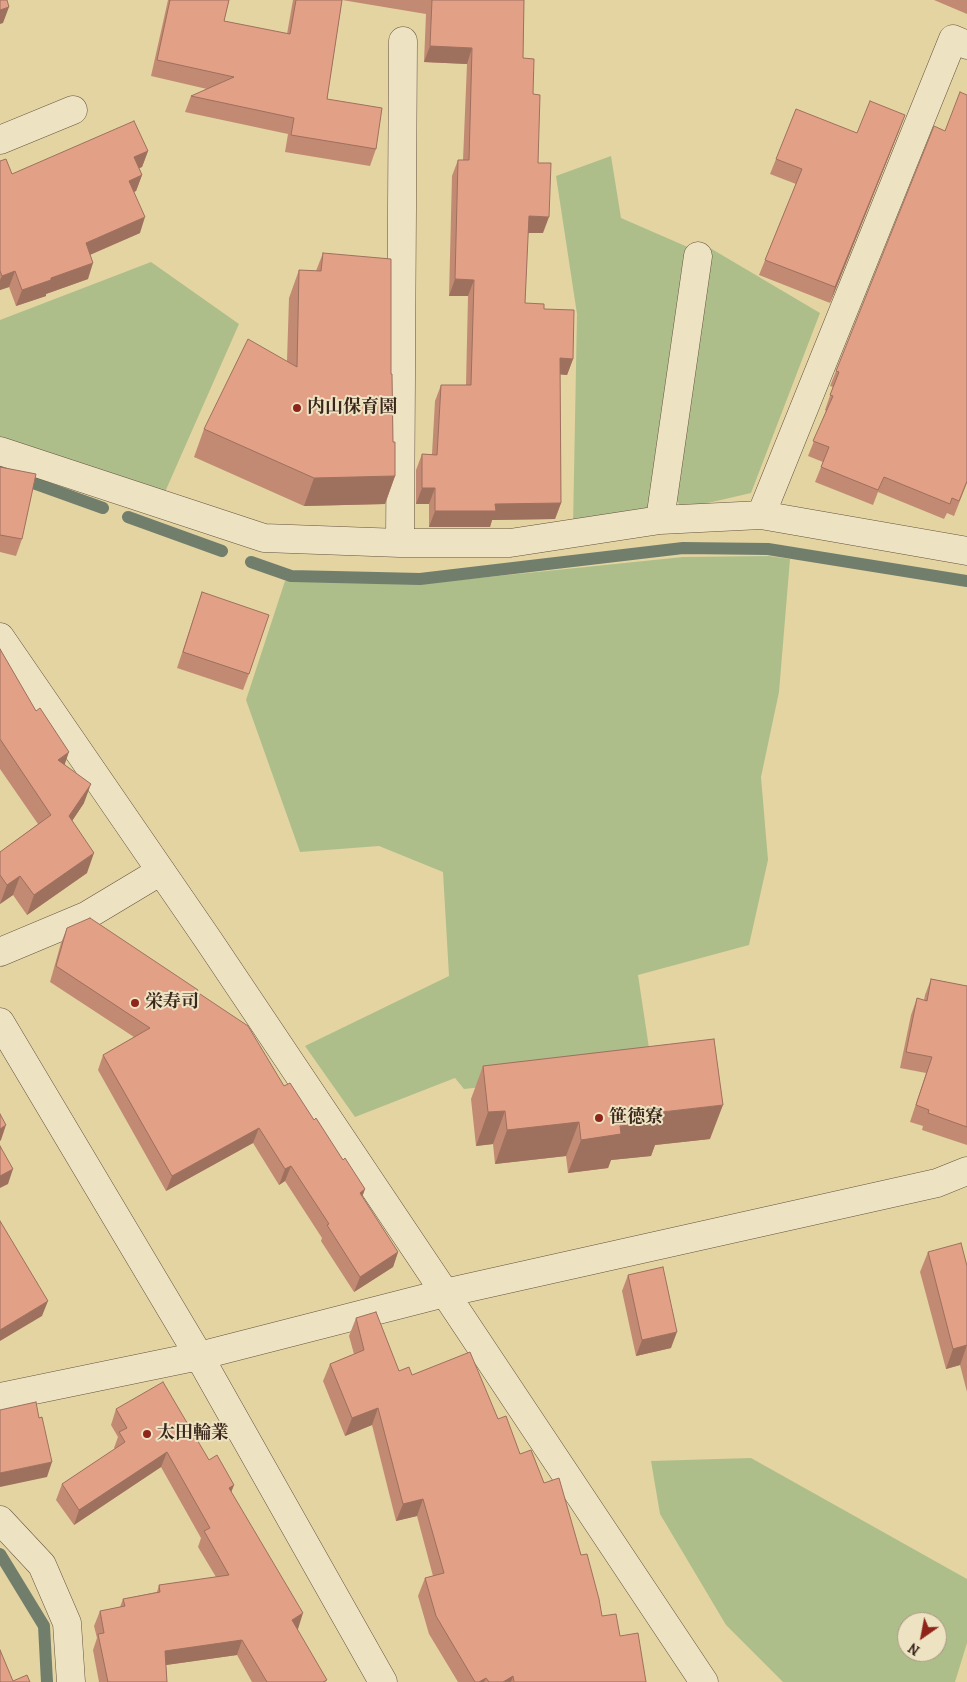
<!DOCTYPE html>
<html>
<head>
<meta charset="utf-8">
<style>
	body { margin:0 }
	#map { position:relative; width:967px; height:1682px; overflow:hidden; background:#e4d4a2; font-family:Alegreya,serif }
	canvas { display:block }
	.north { position:absolute; left:897px; top:1612px; width:50px; height:50px; box-sizing:border-box; background:#ede3c3; border:1px solid #a69780; border-radius:50%; rotate:213deg; font-size:14px; font-weight:700; line-height:20px; text-align:center; color:#3b261c }
	.north::after { content:''; display:block; margin:auto; width:18px; height:22px; background:#8f2418; clip-path:polygon(50% 0,100% 100%,50% 72%,0 100%) }
</style>
</head>
<body>
<div id="map">
<canvas width="967" height="1682"></canvas>
<div class="north">N</div>
</div>
<script>
const g = document.querySelector('canvas').getContext('2d');
g.lineJoin = 'round';
function fill(path, color) { g.fillStyle = color; g.fill(path, 'evenodd'); }
const shape = rows => new Path2D(rows.map(r => 'M' + r).join(''));
function trace(path, color, width, dash) { g.strokeStyle = color; g.lineWidth = width; g.lineCap = dash ? 'butt' : 'round'; g.setLineDash(dash || []); g.stroke(path); }
function label(font, color, halo, rows, align = 'center') {
  g.font = font + ' Alegreya,"Noto Serif JP",serif'; g.lineWidth = 4; g.setLineDash([]); g.textBaseline = 'middle'; g.strokeStyle = halo; g.fillStyle = color; for (const [text, x, y, turn = 0] of rows) {
    g.save(); g.translate(x, y); g.rotate((+turn || 0) * Math.PI / 180); g.textAlign = isNaN(turn) ? turn : align; if (halo) g.strokeText(text, 0, 0); g.fillText(text, 0, 0); g.restore();
  }
}
const green = shape([
	[611,156,621,218,690,248,654,498,647,508,573,526,577,314,556,176],
	[710,248,820,313,751,493,682,509,672,493],
	[151,262,239,324,165,492,0,437,0,320],
	[769,556,790,559,779,692,761,777,768,860,749,945,638,975,652,1068,464,1089,455,1078,355,1117,305,1046,449,976,443,872,379,846,300,852,246,700,285,581,420,584,683,557],
	[751,1458,967,1579,967,1643,955,1682,783,1682,726,1625,660,1514,651,1461],
	[907,1622,937,1622,937,1652,907,1652]
]);
const stream = shape([
	[0,471,103,508],
	[128,517,222,551],
	[251,562,291,576,420,579,683,548,768,549,967,581],
	[0,1554,44,1626,47,1682]
]);
const minor = shape([
	[0,140,73,110],
	[0,451,264,538,400,543,510,543,660,520,761,515,967,551],
	[761,515,953,39,967,45],
	[660,520,698,256],
	[400,543,403,41],
	[0,637,209,941,445,1293,704,1682],
	[0,952,86,916,161,871],
	[0,1022,199,1356,383,1682],
	[0,1397,199,1356,445,1293,937,1183,967,1171],
	[0,1520,42,1565,67,1623,71,1682]
]);
const wall = shape([
	[168,0,229,0,224,21,287,34,293,0,342,0,327,99,376,149,370,166,285,152,288,134,185,112,191,96,207,89,151,76],
	[342,0,524,0,523,58,533,94,543,233,528,233,525,303,544,309,573,359,567,375,560,374,561,503,555,519,492,520,490,527,429,527,429,504,416,504,416,470,422,454,432,454,435,401,441,385,466,385,468,296,449,296,452,176,458,160,463,160,467,64,424,62,426,14],
	[934,0,967,0,967,14],
	[967,95,967,483,954,516,947,513,944,519,878,492,873,505,815,482,823,462,808,456,826,411,825,410,833,387,830,386,836,371,945,131],
	[899,131,830,303,759,275,796,184,770,174,776,159,857,133],
	[148,151,142,167,139,168,142,175,136,191,134,192,140,233,90,255,88,279,46,294,46,296,16,306,9,287,0,290,0,161,12,174],
	[323,253,391,374,393,442,395,476,385,504,304,506,194,457,204,429,287,361,289,298,299,270,316,271],
	[0,467,22,539,16,556,0,552],
	[202,592,249,674,243,690,177,668],
	[0,649,65,764,84,803,72,821,87,873,27,915,13,895,0,904,0,852,38,824,0,769],
	[67,928,198,992,314,1120,343,1160,365,1189,362,1197,398,1252,393,1267,354,1292,321,1241,322,1238,285,1181,279,1185,253,1143,166,1191,98,1070,103,1055,134,1037,50,982,61,943],
	[931,979,967,986,967,1145,922,1130,923,1126,910,1122,926,1073,900,1068,911,1015,917,998,924,1000,925,995],
	[483,1066,710,1139,655,1145,651,1156,611,1160,608,1168,568,1173,566,1156,495,1164,493,1144,476,1146,471,1099],
	[928,1252,967,1266,967,1392,960,1365,946,1369,920,1272],
	[628,1275,671,1348,636,1356,622,1291],
	[356,1318,399,1371,412,1375,498,1419,520,1454,544,1483,581,1555,602,1616,620,1636,646,1682,458,1682,429,1634,418,1596,425,1578,433,1576,417,1516,396,1521,372,1425,345,1436,323,1381,330,1364,354,1354,349,1336],
	[116,1409,209,1460,234,1485,231,1492,298,1629,297,1629,326,1682,252,1682,237,1655,166,1665,167,1682,99,1682,93,1650,97,1638,94,1626,100,1611,120,1607,123,1599,157,1592,159,1585,216,1577,198,1547,201,1538,161,1467,74,1525,56,1500,62,1484,115,1449,114,1448,118,1437,111,1425]
]);
const shadedWall = shape([
	[9,7,3,23,0,24,0,10],
	[430,46,472,48,467,64,424,62],
	[905,115,899,131,830,303,835,287],
	[148,151,142,167,128,173,134,157],
	[142,175,136,191,123,196,129,181],
	[529,216,549,217,543,233,523,233],
	[145,217,140,233,80,259,86,243],
	[93,263,88,279,46,294,46,296,16,306,22,290,51,278],
	[15,271,9,287,0,290,0,280,2,276],
	[455,279,474,280,468,296,449,296],
	[560,358,573,359,567,375,554,374],
	[395,476,385,504,304,506,314,478],
	[422,488,435,488,429,504,416,504],
	[561,503,555,519,492,520,490,527,429,527,435,511,495,504],
	[69,752,62,772,58,760],
	[91,784,84,803,62,836,69,816],
	[94,853,87,873,27,915,34,895],
	[20,876,13,895,0,904,7,885],
	[723,1105,710,1139,655,1145,651,1156,611,1160,608,1168,568,1173,581,1140,662,1112],
	[505,1111,493,1144,476,1146,488,1112],
	[579,1122,566,1156,495,1164,507,1130],
	[6,1125,1,1140,0,1141,0,1129],
	[259,1128,253,1143,166,1191,172,1176],
	[291,1166,285,1181,279,1185,285,1169],
	[13,1169,8,1184,0,1188,0,1176],
	[365,1189,359,1205,360,1193],
	[398,1252,393,1267,354,1292,360,1277],
	[48,1301,42,1316,0,1341,0,1330],
	[677,1332,671,1348,636,1356,642,1340],
	[967,1345,960,1365,946,1369,953,1349],
	[378,1408,372,1425,345,1436,352,1418],
	[167,1452,161,1467,74,1525,79,1510],
	[52,1462,47,1477,0,1487,0,1473],
	[234,1485,228,1500,229,1488],
	[423,1499,417,1516,396,1521,403,1504],
	[303,1613,298,1629,286,1635,292,1620],
	[242,1640,237,1655,159,1666,165,1651],
	[513,1676,511,1682,503,1682],
	[486,1678,484,1682,479,1682]
]);
const building = shape([
	[0,0,7,0,9,7,0,10,0,0],
	[170,0,229,0,224,21,290,34,296,0,342,0,327,99,382,108,376,149,291,135,294,118,191,96,234,77,157,60,170,0],
	[432,0,524,0,523,58,534,59,533,94,540,95,538,163,551,163,549,217,529,216,525,303,544,304,544,309,574,310,573,359,560,358,561,503,495,504,496,511,435,511,435,488,422,488,422,454,437,455,441,385,471,385,474,280,455,279,458,160,469,160,472,48,430,46,432,0],
	[960,92,967,95,967,481,959,501,952,498,950,504,884,477,878,490,821,467,829,447,813,441,833,396,830,395,839,372,836,371,934,126,945,131,960,92],
	[870,101,905,115,835,287,765,260,802,169,776,159,796,109,857,133,870,101],
	[134,121,148,151,134,157,142,175,129,181,145,217,86,243,93,263,51,278,51,280,22,290,15,271,2,276,0,271,0,161,6,159,12,174,134,121],
	[323,253,391,259,391,374,392,374,393,442,395,442,395,476,314,478,204,429,248,339,297,367,299,270,321,271,323,253],
	[0,467,36,474,22,539,0,535,0,467],
	[202,592,269,615,249,674,183,652,202,592],
	[0,649,36,711,40,708,69,752,58,760,91,784,69,816,94,853,34,895,20,876,7,885,0,875,0,852,51,815,0,739,0,649],
	[90,918,198,990,197,992,248,1026,284,1086,290,1083,314,1120,316,1118,343,1160,345,1158,365,1189,360,1193,398,1252,360,1277,327,1225,329,1224,291,1166,285,1169,259,1128,172,1176,103,1055,150,1028,56,966,67,928,90,918],
	[931,979,967,986,967,1127,928,1113,929,1110,916,1105,932,1057,906,1052,917,998,927,1001,931,979],
	[714,1039,723,1105,662,1112,663,1122,620,1126,621,1134,581,1140,579,1122,507,1130,505,1111,488,1112,483,1066,714,1039],
	[0,1114,6,1125,0,1129,0,1114],
	[0,1146,13,1169,0,1176,0,1146],
	[0,1221,48,1301,0,1330,0,1221],
	[961,1243,967,1266,967,1345,953,1349,928,1252,961,1243],
	[663,1267,677,1332,642,1340,628,1275,663,1267],
	[376,1312,399,1371,409,1367,412,1375,470,1352,498,1419,506,1416,520,1454,531,1450,544,1483,559,1478,581,1555,587,1554,599,1599,602,1616,616,1614,620,1636,638,1633,646,1682,514,1682,513,1676,503,1682,489,1682,486,1678,479,1682,475,1682,436,1616,425,1578,444,1573,423,1499,403,1504,378,1408,352,1418,330,1364,364,1350,356,1318,376,1312],
	[163,1382,209,1460,217,1455,234,1485,229,1488,303,1613,292,1620,327,1680,323,1682,267,1682,242,1640,165,1651,167,1682,108,1682,98,1634,104,1633,100,1611,125,1606,123,1599,160,1592,159,1585,229,1575,204,1531,210,1528,167,1452,79,1510,62,1484,125,1442,119,1432,127,1428,116,1409,163,1382],
	[36,1402,39,1418,42,1417,52,1462,0,1473,0,1410,36,1402],
	[0,1650,13,1681,27,1675,30,1682,0,1682,0,1650]
]);
const markers = [
	[297,408,5,"#8f2418"],
	[135,1003,5,"#8f2418"],
	[599,1118,5,"#8f2418"],
	[147,1434,5,"#8f2418"]
];
const poiNames = [
	["内山保育園",307,408],
	["栄寿司",145,1003],
	["笹徳寮",609,1118],
	["太田輪業",157,1434]
];
fill(green, '#aebe8a');
trace(stream, '#727e6c', 12);
trace(minor, '#65523e', 29);
trace(minor, '#ede3c3', 28);
fill(wall, '#c28a73');
fill(shadedWall, '#9e705e');
fill(building, '#e2a086');
trace(building, '#9e705e', 1);
for (const [x, y, r, color] of markers) { const dot = new Path2D(); dot.arc(x, y, r, 0, 2 * Math.PI); g.fillStyle = color; g.fill(dot); trace(dot, '#ede3c3', 2); }
label('bold 18px', '#3b261c', '#ede3c3', poiNames, 'left');
</script>
</body>
</html>
